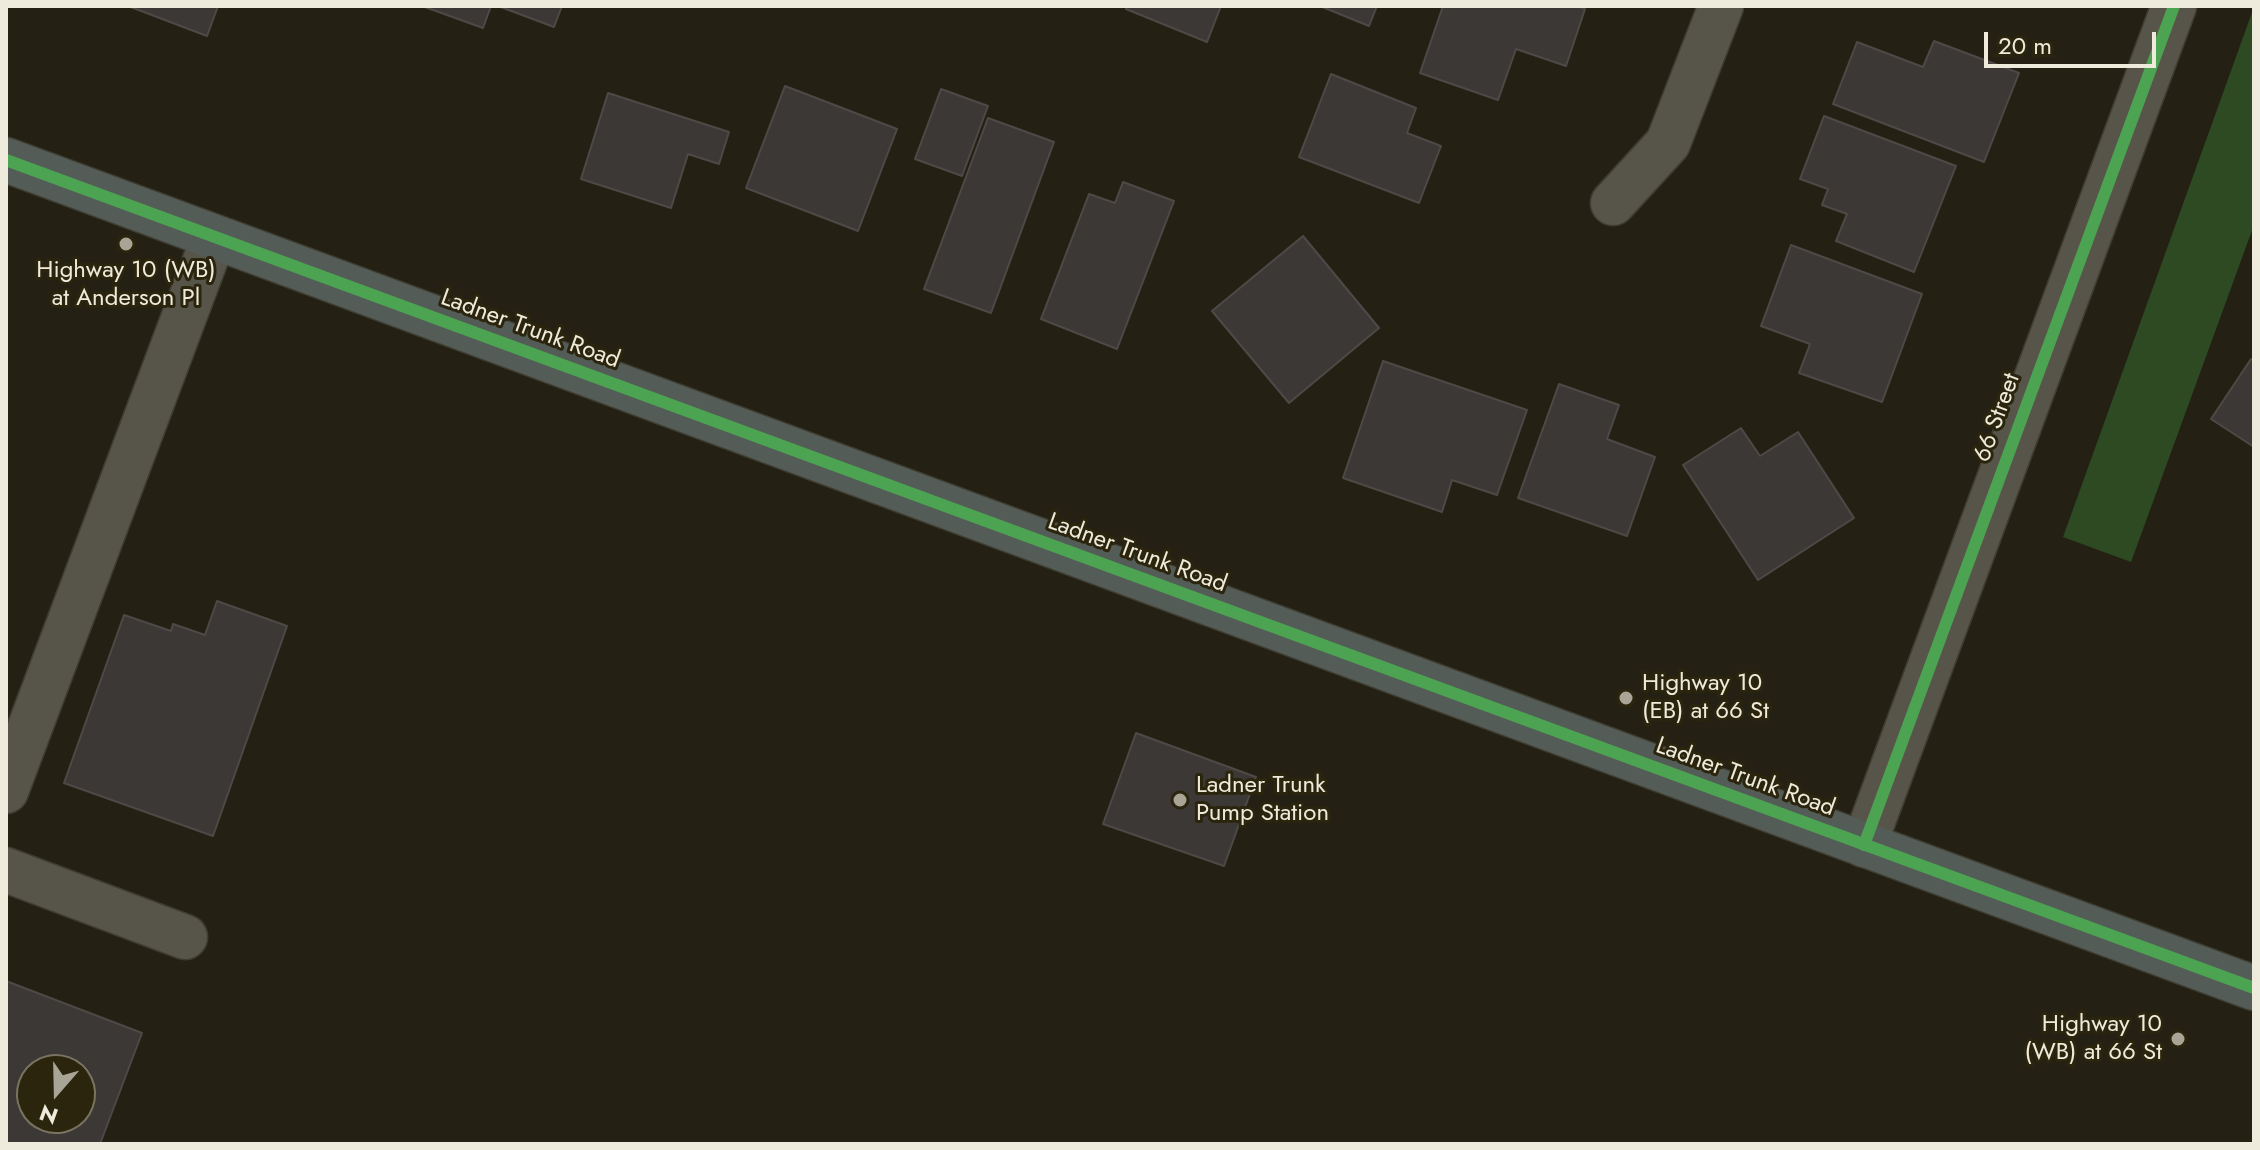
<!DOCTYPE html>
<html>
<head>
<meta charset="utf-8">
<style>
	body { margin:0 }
	#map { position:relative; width:2260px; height:1150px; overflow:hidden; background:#242114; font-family:Jost,sans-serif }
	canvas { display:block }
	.frame { position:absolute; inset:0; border:8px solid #efebdc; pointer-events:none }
	.north { position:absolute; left:16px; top:1054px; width:80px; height:80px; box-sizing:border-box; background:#2b250d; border:2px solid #797460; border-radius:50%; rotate:200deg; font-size:22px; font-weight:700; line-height:32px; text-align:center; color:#efebdc }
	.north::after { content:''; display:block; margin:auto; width:28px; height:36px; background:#a8a496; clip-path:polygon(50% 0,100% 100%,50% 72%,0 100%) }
	.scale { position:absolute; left:1984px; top:32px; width:172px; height:36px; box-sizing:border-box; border:4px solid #efebdc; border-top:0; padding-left:10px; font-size:24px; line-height:28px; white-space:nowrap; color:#efebdc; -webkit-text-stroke:6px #2b250d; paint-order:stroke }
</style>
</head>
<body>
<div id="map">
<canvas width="2260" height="1150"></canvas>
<div class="frame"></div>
<div class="north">N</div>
<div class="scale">20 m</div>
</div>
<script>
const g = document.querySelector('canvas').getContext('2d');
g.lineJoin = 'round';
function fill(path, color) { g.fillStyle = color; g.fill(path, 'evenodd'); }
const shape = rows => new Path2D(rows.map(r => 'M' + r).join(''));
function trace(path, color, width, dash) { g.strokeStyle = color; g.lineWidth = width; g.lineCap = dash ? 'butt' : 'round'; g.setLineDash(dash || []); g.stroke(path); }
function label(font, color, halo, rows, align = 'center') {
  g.font = font + ' Jost,sans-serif'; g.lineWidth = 6; g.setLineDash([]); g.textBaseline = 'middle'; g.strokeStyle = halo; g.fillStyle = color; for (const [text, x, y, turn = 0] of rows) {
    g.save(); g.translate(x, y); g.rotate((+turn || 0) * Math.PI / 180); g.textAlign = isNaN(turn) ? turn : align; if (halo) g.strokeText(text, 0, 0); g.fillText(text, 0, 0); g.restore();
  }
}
const green = shape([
	[2254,7,2254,225,2131,562,2063,537]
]);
const building = shape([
	[128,6,218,6,207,36,128,6],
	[422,6,491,6,483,28,422,6],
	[498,6,562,6,554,27,498,6],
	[1127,6,1221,6,1207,42,1126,9,1127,6],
	[1320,6,1377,6,1369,26,1320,6],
	[1443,6,1577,6,1585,9,1566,66,1516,49,1498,100,1420,73,1443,6],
	[1934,41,2019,73,1984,162,1833,104,1857,42,1923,67,1934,41],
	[1331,74,1416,108,1407,133,1441,146,1419,203,1299,157,1331,74],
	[785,86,897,129,858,231,746,188,785,86],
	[941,89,988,106,962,176,915,159,941,89],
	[608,93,729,132,719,164,688,154,671,208,581,179,608,93],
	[1824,116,1956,166,1914,272,1836,241,1847,214,1822,205,1828,189,1800,179,1824,116],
	[988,118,1054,142,991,313,924,289,988,118],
	[1123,182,1174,201,1117,349,1041,319,1089,194,1115,203,1123,182],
	[1303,236,1379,328,1289,403,1212,311,1303,236],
	[1791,245,1922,294,1882,402,1799,373,1810,344,1761,326,1791,245],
	[2251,359,2254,361,2254,447,2211,419,2251,359],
	[1383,361,1527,410,1497,495,1452,480,1442,512,1343,478,1383,361],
	[1559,384,1619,405,1607,439,1655,457,1627,536,1518,498,1559,384],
	[1741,428,1760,456,1798,432,1854,518,1758,580,1683,465,1741,428],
	[217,601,287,626,213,836,64,783,124,615,171,631,173,624,205,635,217,601],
	[1136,733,1256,777,1224,866,1103,824,1136,733],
	[6,981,142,1033,100,1144,6,1144,6,981],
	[32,1070,80,1070,80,1118,32,1118,32,1070]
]);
const minor = shape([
	[1613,203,1668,143,1721,6],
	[6,791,214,237],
	[1864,845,2174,6],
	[6,870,185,937]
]);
const major = shape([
	[6,160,2254,988]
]);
const cycleway = shape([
	[6,160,2254,988],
	[1864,845,2174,6]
]);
const markers = [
	[126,244,8,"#a8a496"],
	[1626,698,8,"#a8a496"],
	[1180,800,8,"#a8a496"],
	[2178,1039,8,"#a8a496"]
];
const poiNames = [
	["Highway 10 (WB)",126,271,"center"],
	["at Anderson Pl",126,299,"center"],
	["Highway 10",1642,684],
	["(EB) at 66 St",1642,712],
	["Ladner Trunk",1196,786],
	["Pump Station",1196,814],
	["Highway 10",2162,1025,"right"],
	["(WB) at 66 St",2162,1053,"right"]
];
const streetNames = [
	["Ladner Trunk Road",530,330,20],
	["66 Street",1998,418,-70],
	["Ladner Trunk Road",1137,554,20],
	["Ladner Trunk Road",1745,778,20]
];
fill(green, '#2e4a22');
fill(building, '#3c3835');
trace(building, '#4e4946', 2);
trace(minor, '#3f3c31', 47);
trace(major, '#3f3c31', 47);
trace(minor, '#57554a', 44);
trace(major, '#545c57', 44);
trace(cycleway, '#4ca352', 12);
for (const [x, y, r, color] of markers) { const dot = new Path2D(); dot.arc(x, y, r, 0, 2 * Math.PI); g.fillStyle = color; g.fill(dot); trace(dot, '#2b250d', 3); }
label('24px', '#efebdc', '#2b250d', poiNames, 'left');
label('24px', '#efebdc', '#2b250d', streetNames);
</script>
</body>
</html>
